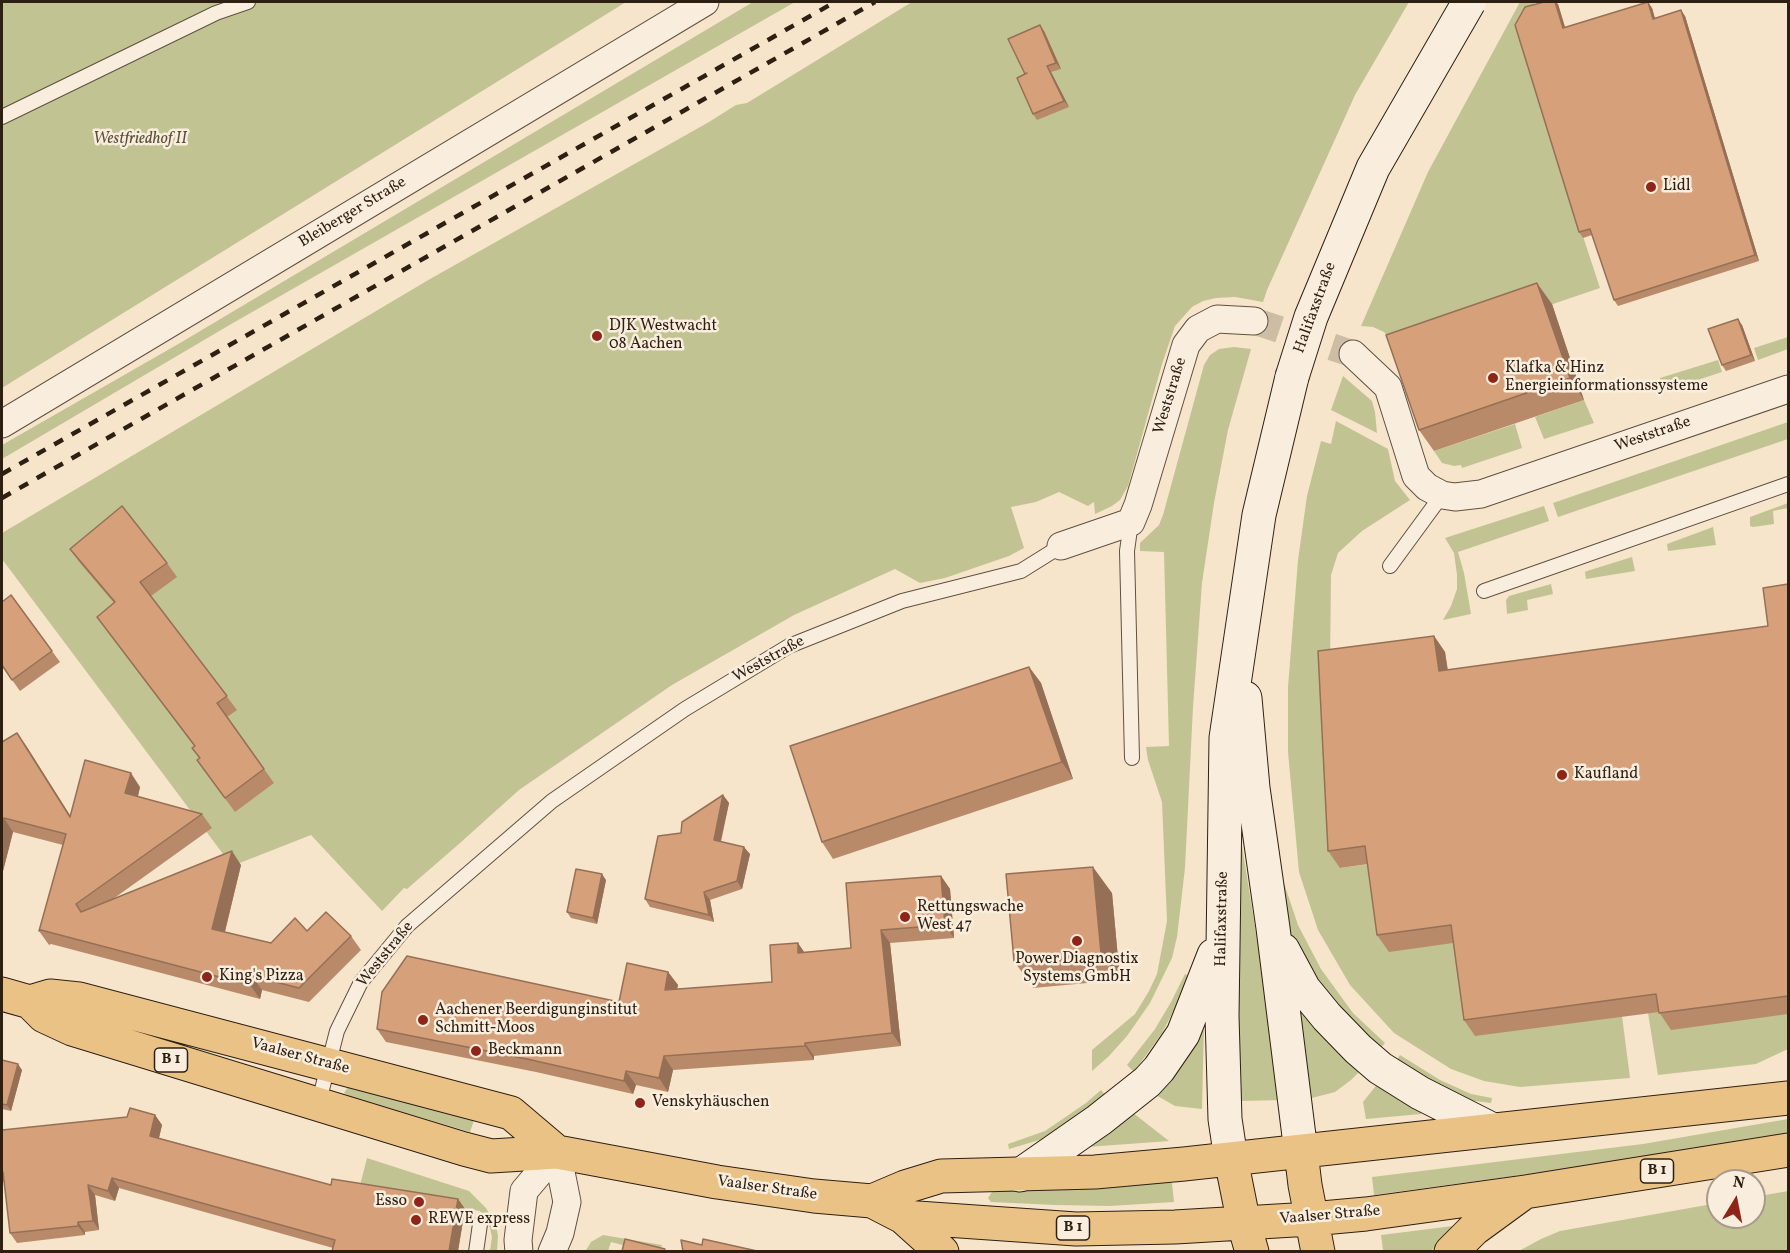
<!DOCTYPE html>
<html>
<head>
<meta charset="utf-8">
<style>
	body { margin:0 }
	#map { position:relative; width:1790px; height:1253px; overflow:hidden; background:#f6e5ca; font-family:Vollkorn,serif }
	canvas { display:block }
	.frame { position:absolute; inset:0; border:3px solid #2e1f13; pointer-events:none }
	.north { position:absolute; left:1706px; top:1169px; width:60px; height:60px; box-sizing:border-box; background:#f9eedd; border:2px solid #a89b8c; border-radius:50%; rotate:10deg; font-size:16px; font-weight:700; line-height:24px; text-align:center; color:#2e1f13 }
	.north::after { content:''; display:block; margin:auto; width:21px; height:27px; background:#8f2418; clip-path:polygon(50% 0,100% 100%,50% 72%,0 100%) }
</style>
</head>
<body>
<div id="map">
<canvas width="1790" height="1253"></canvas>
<div class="frame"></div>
<div class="north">N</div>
</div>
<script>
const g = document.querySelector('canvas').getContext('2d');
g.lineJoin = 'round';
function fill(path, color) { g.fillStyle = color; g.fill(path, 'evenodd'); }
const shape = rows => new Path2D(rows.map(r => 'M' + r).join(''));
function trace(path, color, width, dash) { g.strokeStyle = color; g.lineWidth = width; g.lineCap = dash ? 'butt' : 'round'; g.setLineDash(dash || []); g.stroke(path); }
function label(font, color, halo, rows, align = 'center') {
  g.font = font + ' Vollkorn,serif'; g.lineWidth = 5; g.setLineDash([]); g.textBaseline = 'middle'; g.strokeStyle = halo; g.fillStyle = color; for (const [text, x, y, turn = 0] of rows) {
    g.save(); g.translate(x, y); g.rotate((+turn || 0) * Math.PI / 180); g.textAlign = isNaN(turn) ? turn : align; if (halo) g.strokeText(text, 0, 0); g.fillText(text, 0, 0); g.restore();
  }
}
const green = shape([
	[2,2,626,2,2,388],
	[753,2,795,2,233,323,2,459,2,445,180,343],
	[912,2,1409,2,1355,95,1267,290,1263,302,1235,297,1216,298,1203,301,1192,307,1175,326,1162,364,1128,486,1120,500,1112,506,1095,514,1094,502,1088,506,1059,492,1036,502,1011,507,1024,548,1009,556,945,578,920,583,895,569,794,615,672,685,519,790,460,843,407,889,404,888,382,911,311,835,232,866,2,559,2,533,430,279,709,122,736,105,747,103],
	[1520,2,1535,2,1519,31,1551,139,1600,288,1503,321,1393,342,1384,332,1373,327,1361,326,1428,172],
	[1788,337,1788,349,1758,360,1754,348],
	[1234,347,1251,349,1228,430,1214,503,1202,583,1193,707,1185,868,1177,937,1172,958,1150,1003,1127,1036,1109,1056,1092,1071,1092,1050,1135,1014,1149,991,1157,974,1167,921,1162,802,1148,760,1146,747,1169,746,1164,552,1140,551,1140,543,1159,525,1163,515,1204,365,1210,355,1219,349],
	[1718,360,1722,372,1664,391,1660,378],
	[1343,376,1372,401,1375,412,1377,433,1331,410],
	[1584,400,1594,423,1544,439,1535,417],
	[1336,421,1388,449,1395,481,1410,500,1362,531,1338,553,1331,575,1330,668,1340,868,1377,863,1463,942,1622,1016,1630,1078,1520,1087,1484,1081,1451,1069,1394,1033,1350,985,1318,930,1299,872,1288,752,1288,687,1298,560,1307,496,1321,441,1331,444],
	[1788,422,1788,439,1558,517,1553,503],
	[1515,424,1522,448,1462,468,1461,465,1454,466,1442,463,1434,451],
	[1788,503,1788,508,1773,511,1774,524,1753,527,1750,526,1750,517],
	[1544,506,1549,521,1458,552,1464,573,1471,614,1443,620,1451,606,1457,589,1457,575,1454,553,1445,538],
	[1713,527,1716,545,1668,551,1667,544],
	[1632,557,1635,571,1586,579,1585,572,1587,571],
	[1551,584,1553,594,1527,600,1528,610,1507,614,1506,600,1509,596],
	[1239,843,1242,846,1283,1100,1241,1101,1234,844],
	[1281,874,1298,925,1321,969,1353,1013,1385,1043,1377,1052,1337,1013,1287,931],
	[1185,974,1189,976,1175,1008,1162,1033,1134,1072,1127,1065,1155,1029,1171,1002],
	[1293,1000,1362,1069,1351,1080,1335,1092,1308,1099],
	[1668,1010,1788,1014,1788,1049,1756,1064,1658,1075,1648,1013],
	[1204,1024,1202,1109,1175,1106,1147,1090],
	[1400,1055,1440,1080,1471,1094,1492,1098,1491,1103,1467,1100,1393,1065],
	[1379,1082,1421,1111,1421,1114,1366,1119,1363,1102],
	[348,1087,389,1098,474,1120,470,1132,348,1096,344,1093],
	[1101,1090,1107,1097,1046,1138,1009,1149,1008,1144,1045,1131,1086,1103],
	[1128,1109,1169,1141,1087,1147],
	[1788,1119,1788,1133,1566,1169,1374,1195,1372,1177,1643,1144],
	[367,1158,469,1191,486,1208,496,1226,498,1236,497,1251,490,1251,492,1237,490,1228,480,1211,373,1194,357,1197],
	[1145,1182,1172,1183,1174,1202,1110,1206,1055,1205,991,1202,988,1198,992,1192],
	[1788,1191,1788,1251,1519,1251,1541,1239,1560,1231,1718,1203,1718,1217,1754,1217,1754,1197],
	[1453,1226,1431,1251,1383,1250,1381,1235],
	[603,1235,662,1245,660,1251,646,1251,611,1242,608,1251,585,1252,591,1242]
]);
const streetTunnel = shape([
	[1254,321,1353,354]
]);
const lane = shape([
	[2,117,216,13,248,2],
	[1131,522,1127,551,1132,758],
	[1390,566,1442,495],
	[1484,591,1788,484],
	[318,1105,337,1031,361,982,407,926,552,801,685,709,789,646,902,601,1021,571,1061,546],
	[476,1252,480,1224]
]);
const street = shape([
	[1353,354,1388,387,1416,476,1427,487,1442,495,1455,497,1481,494,1788,389],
	[2,424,705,2],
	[1061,546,1131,522,1138,505,1186,345,1198,329,1217,319,1254,321],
	[519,1252,518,1240,524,1191,557,1152],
	[552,1252,560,1233,567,1202,557,1152]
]);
const secondary = shape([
	[1245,698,1253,788,1273,928,1301,1152],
	[1283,950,1304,989,1327,1017,1358,1049,1380,1068,1420,1093,1493,1130],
	[1231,1159,1225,1119,1222,1016,1226,738,1259,515,1292,377],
	[1020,1175,1099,1120,1147,1082,1159,1069,1183,1034,1214,955]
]);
const primary = shape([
	[2,994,30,1002,44,1016,72,1029,464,1149,491,1156,557,1152,717,1182,814,1196,872,1201,903,1217,1076,1229,1175,1227,1311,1219,1366,1214,1525,1192,1788,1150],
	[30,1002,50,996,79,999,511,1113,557,1152],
	[1301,1152,1305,1185,1318,1252],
	[1231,1159,1244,1224,1252,1252],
	[872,1201,905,1187,941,1176,1095,1172,1184,1164,1788,1098],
	[903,1217,942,1252],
	[1451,1252,1474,1229,1522,1194]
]);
const rail = shape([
	[2,474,835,2],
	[2,498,875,2]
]);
const secondaryBridge = shape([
	[1292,377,1311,317,1373,168,1469,2]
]);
const wall = shape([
	[1558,4,1565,27,1652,8,1655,19,1685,16,1759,261,1618,306,1614,300,1592,235,1583,238,1579,232],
	[1044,31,1061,69,1051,72,1069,107,1037,120,1033,114,1025,74],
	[1552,304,1584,400,1434,451,1419,430],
	[1742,325,1755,361,1726,371,1722,365],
	[70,549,167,563,177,577,151,596,237,710,227,717,274,783,235,812,197,760,199,758,192,748,194,746,97,617,114,603,80,563],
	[1788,584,1788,1014,1671,1030,1659,1012,1475,1036,1464,1020,1453,943,1389,952,1377,935,1368,864,1340,868,1328,851,1434,636,1445,652,1448,670,1768,626],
	[11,595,60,662,20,691,2,666],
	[1029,667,1041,683,1073,779,833,859,822,842],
	[17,733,70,816,140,787,138,797,202,814,212,828,113,899,241,865,225,932,271,943,307,931,351,936,361,950,309,1002,262,990,260,999,51,944,49,945,39,931,63,845,13,832,2,875,2,742],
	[723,795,729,803,721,842,750,854,742,889,710,900,714,922,650,907,645,899,681,833],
	[941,876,950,889,954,938,890,943,901,1046,814,1056,814,1060,673,1070,668,1092,636,1085,633,1094,536,1072,386,1042,377,1029,619,1002,668,972,678,985,677,989,772,982,804,952,851,948],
	[606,880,597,924,571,918,567,912],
	[1112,893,1120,980,1033,988,1014,961],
	[2,1060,22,1070,11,1111,2,1109],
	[155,1115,162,1125,159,1138,331,1185,458,1199,465,1209,458,1251,332,1251,333,1248,119,1188,115,1201,95,1195,99,1230,85,1232,85,1235,17,1243,10,1233,4,1183,2,1179,2,1130]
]);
const shadedWall = shape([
	[1555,2,1556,2,1558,4,1567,34,1563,28],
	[1648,2,1652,8,1657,25,1653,19],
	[1681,10,1685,16,1759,261,1755,255],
	[1040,25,1044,31,1061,69,1056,63],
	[1047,66,1051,72,1069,107,1064,101],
	[1537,283,1552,304,1584,400,1570,378],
	[1738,319,1742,325,1755,361,1751,355],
	[1434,636,1445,652,1450,688,1439,671],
	[1029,667,1041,683,1073,779,1062,762],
	[17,733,27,747,80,831,70,817],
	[131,773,140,787,135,807,125,793],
	[723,795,729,803,719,848,714,840],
	[4,818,13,832,2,875,2,825],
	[744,847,750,854,742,889,737,881],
	[232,851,241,865,222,943,212,929],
	[1093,867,1112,893,1120,980,1101,953],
	[602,874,606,880,597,924,593,918],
	[941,876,950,889,954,938,945,925],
	[704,892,710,900,714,922,709,915],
	[881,930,890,943,901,1046,892,1033],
	[798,943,807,956,798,953],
	[668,972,678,985,674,1003,665,990],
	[252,976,262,990,260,999,250,985],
	[805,1043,814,1056,814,1060,805,1046],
	[664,1056,673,1070,668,1092,659,1078],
	[18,1064,22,1070,11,1111,7,1105],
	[626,1071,636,1085,633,1094,624,1081],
	[155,1115,162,1125,157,1146,150,1136],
	[112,1178,119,1188,115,1201,108,1191],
	[88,1185,95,1195,99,1230,93,1221],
	[458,1199,465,1209,458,1251,449,1251],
	[78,1222,85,1232,85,1235,78,1226]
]);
const building = shape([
	[1544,2,1555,2,1563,28,1648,2,1653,19,1681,10,1755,255,1614,300,1590,229,1579,232,1515,25,1525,7,1544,2],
	[1040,25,1056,63,1047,66,1064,101,1033,114,1017,78,1027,73,1025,74,1008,39,1040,25],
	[1537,283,1570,378,1419,430,1386,335,1537,283],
	[1738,319,1751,355,1722,365,1708,329,1738,319],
	[122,506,167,563,140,582,227,696,217,703,264,769,225,798,197,760,200,758,192,748,195,746,97,617,115,602,70,549,122,506],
	[1788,584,1788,996,1659,1013,1656,994,1464,1020,1451,925,1377,935,1365,846,1328,851,1318,651,1434,636,1439,671,1768,626,1763,588,1788,584],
	[11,595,52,651,12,680,2,665,2,602,11,595],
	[1029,667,1062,762,822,842,790,746,1029,667],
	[17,733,70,817,85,760,131,773,125,793,202,814,76,904,81,912,232,851,212,929,271,943,295,918,307,931,326,912,351,936,299,988,252,976,250,985,41,930,39,931,66,834,4,818,2,825,2,742,17,733],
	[723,795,714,840,744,847,737,881,704,892,709,915,645,899,658,836,681,833,682,822,723,795],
	[1093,867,1101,953,1014,961,1006,874,1093,867],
	[576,869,602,874,593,918,567,912,576,869],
	[941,876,945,925,881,930,892,1033,805,1043,805,1046,664,1056,659,1078,626,1071,624,1081,527,1059,377,1029,382,992,407,956,619,1002,627,963,668,972,665,990,772,982,770,945,798,943,798,953,851,948,846,883,941,876],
	[2,1060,18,1064,7,1105,2,1104,2,1060],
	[130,1108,155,1115,150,1136,331,1185,332,1179,458,1199,449,1251,332,1251,335,1240,112,1178,108,1191,88,1185,93,1221,78,1222,78,1226,10,1233,3,1172,2,1172,2,1130,127,1117,130,1108],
	[625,1239,665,1249,664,1251,622,1251,625,1239],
	[703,1239,757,1251,683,1251,681,1240,702,1245,703,1239]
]);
const markers = [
	[1651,187,6,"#8f2418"],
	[597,336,6,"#8f2418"],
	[1493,378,6,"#8f2418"],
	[1562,775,6,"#8f2418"],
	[905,917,6,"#8f2418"],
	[1077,941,6,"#8f2418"],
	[207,977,6,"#8f2418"],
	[423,1020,6,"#8f2418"],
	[476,1051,6,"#8f2418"],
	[640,1103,6,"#8f2418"],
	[419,1202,6,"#8f2418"],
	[416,1220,6,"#8f2418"]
];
const shields = [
	[171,1060,33],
	[1657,1171,33],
	[1073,1228,33]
];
const shieldNames = [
	["B 1",171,1060],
	["B 1",1657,1171],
	["B 1",1073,1228]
];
const parkNames = [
	["Westfriedhof II",140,140]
];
const poiNames = [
	["Lidl",1663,187],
	["DJK Westwacht",609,327],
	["08 Aachen",609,345],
	["Klafka & Hinz",1505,369],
	["Energieinformationssysteme",1505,387],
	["Kaufland",1574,775],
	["Rettungswache",917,908],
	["West 47",917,926],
	["Power Diagnostix",1077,960,"center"],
	["Systems GmbH",1077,978,"center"],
	["King's Pizza",219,977],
	["Aachener Beerdigunginstitut",435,1011],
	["Schmitt-Moos",435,1029],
	["Beckmann",488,1051],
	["Venskyhäuschen",652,1103],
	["Esso",407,1202,"right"],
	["REWE express",428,1220]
];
const streetNames = [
	["Bleiberger Straße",353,213,-31],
	["Halifaxstraße",1316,308,-70],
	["Weststraße",1171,396,-73],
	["Weststraße",1653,435,-19],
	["Weststraße",769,660,-29],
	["Halifaxstraße",1223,919,-89],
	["Weststraße",386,955,-51],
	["Vaalser Straße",300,1057,15],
	["Vaalser Straße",767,1189,8],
	["Vaalser Straße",1330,1216,-5]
];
fill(green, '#c2c393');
trace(streetTunnel, '#cebda5', 27, [27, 14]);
trace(lane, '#605041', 16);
trace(street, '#605041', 29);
trace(secondary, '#2e1f13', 35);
trace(primary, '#2e1f13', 35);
trace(lane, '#f9eedd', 14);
trace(street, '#f9eedd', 27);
trace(secondary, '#f9eedd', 33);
trace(primary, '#ebc285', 33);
trace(rail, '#2e1f13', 4.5, [10, 10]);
trace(secondaryBridge, '#2e1f13', 35, []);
trace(secondaryBridge, '#f9eedd', 33);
fill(wall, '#b88a6a');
fill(shadedWall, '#967056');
fill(building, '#d6a07b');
trace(building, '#967056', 1.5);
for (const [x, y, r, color] of markers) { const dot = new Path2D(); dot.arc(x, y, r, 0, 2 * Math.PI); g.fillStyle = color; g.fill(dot); trace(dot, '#f9eedd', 2); }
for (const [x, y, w] of shields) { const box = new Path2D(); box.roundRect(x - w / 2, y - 12, w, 24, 4.5); g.fillStyle = '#f9eedd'; g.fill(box); trace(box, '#2e1f13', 1.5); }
label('bold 15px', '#2e1f13', null, shieldNames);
label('italic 16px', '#5a5039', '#f9eedd', parkNames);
label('16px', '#2e1f13', '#f9eedd', poiNames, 'left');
label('16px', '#2e1f13', '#f9eedd', streetNames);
</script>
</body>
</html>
